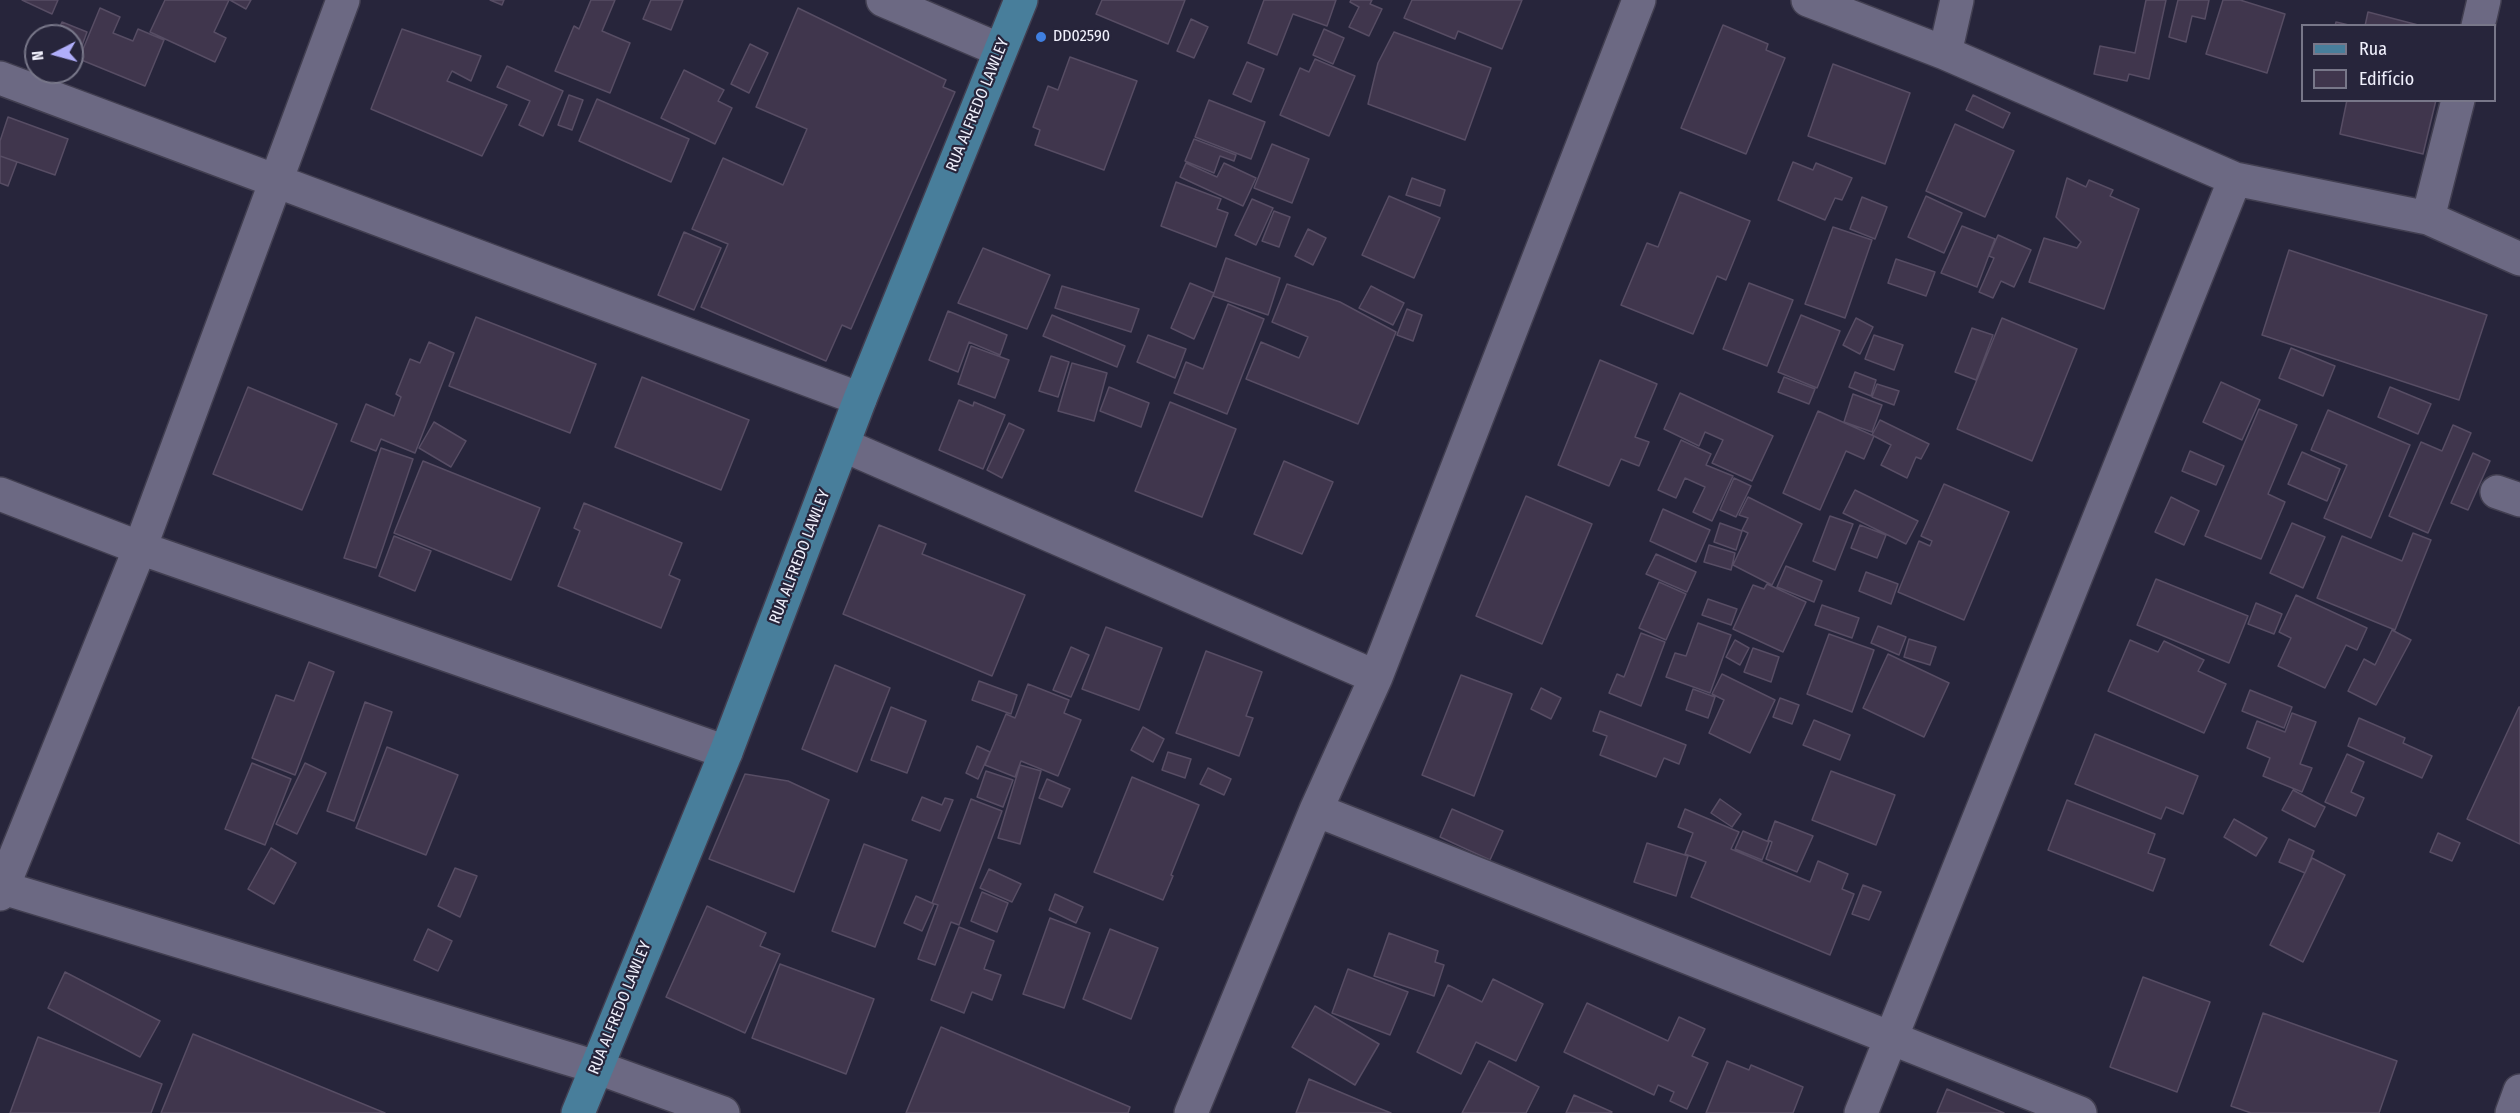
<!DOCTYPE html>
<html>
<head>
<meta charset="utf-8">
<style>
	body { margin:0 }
	#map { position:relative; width:2520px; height:1113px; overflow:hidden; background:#27253b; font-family:"Fira Sans Condensed",sans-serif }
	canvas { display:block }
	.legend { position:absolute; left:2301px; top:24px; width:195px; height:78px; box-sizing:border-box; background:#27253b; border:2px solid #787789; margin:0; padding:8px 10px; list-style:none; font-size:18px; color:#f1f1fd }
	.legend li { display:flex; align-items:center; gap:12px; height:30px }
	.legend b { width:30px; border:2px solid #787789 }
	.north { position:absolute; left:24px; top:24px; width:60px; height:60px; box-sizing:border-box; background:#27253b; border:2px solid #787789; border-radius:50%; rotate:264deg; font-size:16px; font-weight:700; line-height:24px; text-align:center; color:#f1f1fd }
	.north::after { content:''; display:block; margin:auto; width:21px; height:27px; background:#b0aefa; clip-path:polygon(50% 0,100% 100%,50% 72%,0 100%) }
</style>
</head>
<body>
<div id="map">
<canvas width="2520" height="1113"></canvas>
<ul class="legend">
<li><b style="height:8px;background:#487e9b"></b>Rua</li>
<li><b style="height:16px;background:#40364d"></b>Edifício</li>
</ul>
<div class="north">N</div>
</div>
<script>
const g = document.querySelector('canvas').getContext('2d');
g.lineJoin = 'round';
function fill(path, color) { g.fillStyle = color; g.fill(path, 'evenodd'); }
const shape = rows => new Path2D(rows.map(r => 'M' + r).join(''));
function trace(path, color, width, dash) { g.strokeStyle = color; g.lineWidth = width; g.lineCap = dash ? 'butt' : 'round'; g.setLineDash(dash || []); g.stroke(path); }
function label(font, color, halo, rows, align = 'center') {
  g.font = font + ' "Fira Sans Condensed",sans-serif'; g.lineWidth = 4.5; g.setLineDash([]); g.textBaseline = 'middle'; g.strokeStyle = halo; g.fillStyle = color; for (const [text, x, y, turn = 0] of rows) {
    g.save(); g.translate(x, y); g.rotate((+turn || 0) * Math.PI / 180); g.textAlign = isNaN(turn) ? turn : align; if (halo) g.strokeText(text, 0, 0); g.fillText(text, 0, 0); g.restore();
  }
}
const building = shape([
	[22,0,58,0,52,14,22,0],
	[165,0,229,0,214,32,226,38,215,62,150,32,165,0],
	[230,0,251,0,246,9,230,0],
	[490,0,504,0,502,5,490,0],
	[591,0,615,0,602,31,630,43,610,93,555,71,574,26,579,29,591,0],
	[651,0,683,0,671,30,643,19,651,0],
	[1102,0,1185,0,1168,44,1096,14,1102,0],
	[1264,0,1336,0,1327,26,1293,14,1277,55,1248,43,1264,0],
	[1351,0,1372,0,1370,4,1382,9,1369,36,1349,27,1359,7,1350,2,1351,0],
	[1412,0,1522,0,1502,49,1458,31,1455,39,1404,18,1412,0],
	[2146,0,2166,0,2149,79,2129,74,2127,81,2094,74,2100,46,2135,53,2146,0],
	[2178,0,2209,0,2205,19,2192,16,2186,42,2169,37,2178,0],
	[2223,0,2240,0,2285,14,2267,73,2206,54,2223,0],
	[100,8,120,17,113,33,133,41,138,29,164,40,145,86,79,59,100,8],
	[798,8,946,80,943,87,955,92,851,329,842,325,826,361,701,307,728,244,692,229,723,158,783,185,807,129,756,107,798,8],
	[2368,12,2422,26,2365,26,2368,12],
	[1191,19,1208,27,1194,58,1177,51,1191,19],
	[62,22,87,32,76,62,72,60,72,36,56,36,62,22],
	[2336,22,2353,26,2335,26,2336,22],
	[1723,25,1768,44,1766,50,1785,58,1746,154,1681,128,1723,25],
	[402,29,481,56,471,81,452,71,447,81,507,105,482,156,371,109,402,29],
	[1324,29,1344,38,1333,64,1313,55,1324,29],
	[1394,32,1491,68,1465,140,1368,104,1378,63,1394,32],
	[750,44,768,53,749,93,731,84,750,44],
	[1070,57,1137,81,1104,170,1035,145,1040,130,1033,127,1048,86,1058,90,1070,57],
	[1315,59,1355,76,1329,136,1280,115,1300,68,1309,72,1315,59],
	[1247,62,1264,69,1251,102,1233,94,1247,62],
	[1833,64,1910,93,1885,164,1808,136,1833,64],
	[507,66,563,91,543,136,519,125,530,101,497,87,507,66],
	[684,70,724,90,718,101,732,108,715,144,661,118,684,70],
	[569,95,583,100,572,130,558,125,569,95],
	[1973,95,2010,113,2003,128,1966,110,1973,95],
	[597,99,689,139,671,182,579,141,597,99],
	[1209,100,1265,122,1251,159,1195,137,1209,100],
	[2347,100,2436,100,2423,154,2340,134,2347,100],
	[8,117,68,139,55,175,0,156,0,141,8,117],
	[1955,124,2014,151,1985,217,1926,191,1955,124],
	[1194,139,1236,155,1234,161,1220,156,1214,173,1185,161,1194,139],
	[1272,144,1309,159,1292,203,1254,188,1272,144],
	[0,156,17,162,8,186,0,183,0,156],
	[1793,162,1813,170,1816,163,1852,178,1842,200,1835,198,1825,220,1778,200,1793,162],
	[1186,163,1217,177,1224,163,1256,178,1243,206,1180,177,1186,163],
	[1412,178,1445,190,1440,206,1406,195,1412,178],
	[2067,178,2086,187,2089,180,2113,190,2110,196,2139,209,2104,309,2029,282,2044,238,2077,248,2081,242,2056,217,2067,178],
	[1176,182,1221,199,1217,209,1228,213,1216,247,1161,226,1176,182],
	[1680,192,1750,221,1726,280,1717,276,1693,334,1621,305,1647,243,1658,247,1680,192],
	[1389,196,1440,218,1414,278,1362,255,1389,196],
	[1926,196,1962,213,1944,253,1908,237,1926,196],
	[1862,197,1887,207,1875,239,1850,229,1862,197],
	[1252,199,1273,208,1256,245,1235,235,1252,199],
	[1274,211,1290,217,1279,247,1262,241,1274,211],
	[1962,226,1995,239,1977,287,1941,273,1962,226],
	[1833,227,1872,240,1845,318,1805,304,1833,227],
	[1308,229,1326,238,1313,265,1295,256,1308,229],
	[684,232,721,248,694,310,658,295,684,232],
	[1998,235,2031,250,2014,287,2001,281,1993,298,1979,292,1994,258,1989,256,1998,235],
	[983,248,1050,275,1027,329,958,303,983,248],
	[2289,250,2487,315,2459,400,2262,335,2289,250],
	[1226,258,1280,278,1268,315,1213,296,1226,258],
	[1896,259,1935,272,1926,296,1888,283,1896,259],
	[1190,283,1214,293,1194,339,1171,328,1190,283],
	[1749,283,1793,300,1767,366,1723,349,1749,283],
	[1287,284,1340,302,1396,332,1358,424,1246,379,1261,342,1299,358,1308,337,1272,322,1287,284],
	[1062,286,1139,309,1131,332,1055,308,1062,286],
	[1371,286,1404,303,1393,325,1359,308,1371,286],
	[1228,304,1264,319,1227,414,1174,393,1186,362,1203,369,1228,304],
	[1407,309,1422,315,1413,341,1397,335,1407,309],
	[948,311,1007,335,1000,355,969,342,958,372,929,360,948,311],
	[1052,315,1125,346,1117,367,1043,336,1052,315],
	[1801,315,1840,331,1817,388,1778,372,1801,315],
	[476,317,596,364,570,433,449,386,476,317],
	[1856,318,1873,327,1860,354,1843,345,1856,318],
	[2002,318,2077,349,2032,461,1957,429,2002,318],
	[1972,328,1993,335,1976,380,1955,372,1972,328],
	[1148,335,1186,349,1175,378,1137,362,1148,335],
	[1874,335,1903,345,1894,370,1865,359,1874,335],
	[429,342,454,353,415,453,381,439,376,451,351,441,366,404,394,416,401,397,396,394,410,359,420,363,429,342],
	[971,346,1009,360,995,398,958,384,971,346],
	[2291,348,2335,366,2323,396,2279,378,2291,348],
	[1051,356,1069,362,1058,397,1039,391,1051,356],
	[1600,360,1657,384,1635,437,1649,442,1639,466,1621,459,1609,486,1558,465,1600,360],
	[1072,363,1107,373,1094,421,1058,411,1072,363],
	[1855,372,1876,380,1871,396,1849,387,1855,372],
	[642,377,749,420,721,490,615,447,642,377],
	[1784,377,1815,389,1809,404,1778,392,1784,377],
	[2221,382,2260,400,2242,440,2203,422,2221,382],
	[1877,384,1899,391,1894,405,1872,397,1877,384],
	[248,387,337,424,302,510,213,474,248,387],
	[1109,387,1149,403,1141,427,1100,411,1109,387],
	[2390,387,2431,404,2418,434,2378,417,2390,387],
	[1680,393,1773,436,1752,481,1712,463,1723,440,1705,432,1699,446,1664,429,1680,393],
	[1853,394,1882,405,1872,432,1844,422,1853,394],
	[959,400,973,406,974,402,1005,415,983,469,939,450,959,400],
	[1170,402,1236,429,1202,517,1135,491,1170,402],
	[2259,409,2297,425,2268,494,2285,502,2261,559,2205,536,2259,409],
	[2328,410,2410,445,2371,538,2324,518,2347,465,2311,450,2328,410],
	[1818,411,1874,436,1864,459,1846,451,1820,510,1783,493,1818,411],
	[1880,420,1929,444,1921,459,1916,457,1907,478,1881,465,1891,445,1872,435,1880,420],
	[434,422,466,441,451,467,419,448,434,422],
	[1009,423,1024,430,1002,478,987,470,1009,423],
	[2453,425,2471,433,2428,533,2389,516,2421,442,2442,451,2453,425],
	[1681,440,1711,454,1706,465,1733,476,1712,521,1693,512,1705,487,1685,478,1676,498,1658,490,1681,440],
	[381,448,413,459,376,568,344,558,381,448],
	[2190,451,2224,466,2216,485,2182,471,2190,451],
	[2302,452,2340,469,2327,501,2288,484,2302,452],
	[2473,453,2490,461,2468,510,2451,503,2473,453],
	[423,461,540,508,511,580,394,533,423,461],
	[1284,461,1333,482,1302,554,1254,534,1284,461],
	[1734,478,1751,486,1736,517,1720,510,1734,478],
	[1944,484,2009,512,1964,620,1898,592,1919,541,1930,546,1932,541,1921,536,1944,484],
	[1855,490,1918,521,1906,544,1843,513,1855,490],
	[1526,496,1592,524,1542,644,1476,616,1526,496],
	[1748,497,1802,524,1772,585,1733,565,1748,533,1742,530,1748,518,1739,515,1748,497],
	[2171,497,2199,511,2184,545,2155,532,2171,497],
	[584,503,682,543,669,575,680,580,661,628,558,586,580,531,574,528,584,503],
	[1663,509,1710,530,1696,562,1650,541,1663,509],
	[1830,516,1853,524,1835,570,1813,561,1830,516],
	[1720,523,1742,531,1736,550,1714,542,1720,523],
	[2292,523,2325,537,2303,588,2270,573,2292,523],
	[879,525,926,544,922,554,1025,595,992,676,843,614,879,525],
	[1860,525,1886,535,1877,558,1851,548,1860,525],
	[2413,533,2431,540,2395,630,2317,598,2342,536,2402,561,2413,533],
	[394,536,431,551,415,591,379,576,394,536],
	[1709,545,1735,553,1731,570,1704,562,1709,545],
	[1656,554,1696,572,1687,592,1646,574,1656,554],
	[1786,566,1822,581,1814,602,1777,587,1786,566],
	[1866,572,1898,584,1891,604,1859,591,1866,572],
	[2156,579,2248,616,2229,663,2137,625,2156,579],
	[1659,582,1686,594,1666,640,1639,628,1659,582],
	[1767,584,1806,602,1783,652,1733,629,1753,585,1764,589,1767,584],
	[2296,595,2367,628,2357,650,2346,645,2325,688,2278,666,2291,638,2279,632,2296,595],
	[1708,599,1737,609,1731,625,1702,615,1708,599],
	[2256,603,2282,614,2274,634,2248,624,2256,603],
	[1822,605,1859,618,1852,638,1815,625,1822,605],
	[1698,623,1731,635,1710,693,1666,677,1675,653,1686,656,1698,623],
	[1878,626,1906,637,1899,655,1871,643,1878,626],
	[1106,627,1162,648,1139,710,1082,689,1106,627],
	[2392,630,2411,640,2376,705,2348,691,2364,659,2375,665,2392,630],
	[1641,633,1665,642,1641,706,1609,693,1617,674,1624,677,1641,633],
	[1829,634,1874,650,1852,712,1807,694,1829,634],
	[1909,639,1936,647,1930,665,1904,657,1909,639],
	[1735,640,1749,648,1740,665,1726,657,1735,640],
	[2130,640,2158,652,2164,641,2204,660,2198,671,2226,684,2204,733,2108,691,2130,640],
	[1071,647,1089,655,1071,697,1053,690,1071,647],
	[1753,648,1779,657,1771,682,1744,672,1753,648],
	[1206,651,1262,672,1246,716,1253,718,1239,756,1176,733,1206,651],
	[1888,654,1949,683,1924,737,1863,708,1888,654],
	[309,662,334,672,295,775,252,758,276,695,294,701,309,662],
	[835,665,890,688,857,772,802,749,835,665],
	[1722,674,1775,700,1750,753,1709,733,1724,700,1712,694,1722,674],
	[1461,675,1512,694,1474,796,1422,775,1461,675],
	[979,681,1017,695,1011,714,972,700,979,681],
	[1028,684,1069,700,1064,713,1081,720,1058,776,1021,761,1015,777,985,765,1006,714,1015,718,1028,684],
	[1541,688,1561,698,1551,719,1531,709,1541,688],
	[1693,689,1715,697,1708,718,1686,710,1693,689],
	[2250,690,2292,707,2284,728,2242,711,2250,690],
	[1780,698,1799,705,1792,724,1773,717,1780,698],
	[365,702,392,712,354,821,327,811,365,702],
	[891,707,926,721,907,773,871,760,891,707],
	[2519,707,2520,707,2520,844,2467,819,2519,707],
	[1600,711,1686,745,1679,764,1664,758,1656,777,1600,755,1607,736,1593,731,1600,711],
	[2292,713,2316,722,2300,764,2312,768,2302,792,2263,776,2270,758,2247,748,2257,721,2285,732,2292,713],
	[2359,718,2405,738,2403,743,2432,756,2422,778,2348,746,2359,718],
	[1814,720,1850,735,1840,760,1803,745,1814,720],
	[1143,727,1164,739,1153,762,1131,750,1143,727],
	[2095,734,2198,776,2183,814,2166,807,2161,819,2075,784,2095,734],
	[977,746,990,752,978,779,966,773,977,746],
	[387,747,458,775,426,855,356,828,387,747],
	[1168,752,1191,759,1185,778,1162,770,1168,752],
	[2347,754,2364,762,2351,792,2364,798,2356,816,2325,802,2347,754],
	[252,763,291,779,265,845,225,829,252,763],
	[305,763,326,773,297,834,276,824,305,763],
	[1020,765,1041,771,1020,844,998,838,1020,765],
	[1208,768,1231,779,1224,795,1200,784,1208,768],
	[986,771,1013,780,1003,807,977,797,986,771],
	[1831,771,1895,795,1876,845,1812,820,1831,771],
	[745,774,788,781,829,800,794,892,709,859,745,774],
	[1132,777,1199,805,1171,875,1173,876,1163,900,1094,872,1132,777],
	[1047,779,1070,789,1062,807,1039,798,1047,779],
	[2293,790,2325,807,2315,827,2282,810,2293,790],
	[922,797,942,805,945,798,953,800,940,831,912,820,922,797],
	[971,799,1002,811,959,925,951,922,935,965,918,959,938,905,932,903,971,799],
	[1720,799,1741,814,1732,827,1711,813,1720,799],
	[2067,800,2155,834,2148,853,2165,859,2153,891,2048,850,2067,800],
	[1452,809,1503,831,1490,860,1440,837,1452,809],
	[1685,809,1739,832,1731,849,1810,882,1818,861,1848,874,1842,889,1854,894,1830,955,1691,897,1706,862,1685,854,1693,833,1678,827,1685,809],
	[2234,819,2267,838,2256,856,2224,837,2234,819],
	[1775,821,1813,836,1797,872,1766,859,1772,842,1768,840,1775,821],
	[1743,831,1769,842,1762,860,1735,849,1743,831],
	[2438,833,2460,843,2452,861,2430,852,2438,833],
	[2289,839,2314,851,2305,873,2279,862,2289,839],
	[1647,843,1688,856,1676,896,1634,882,1647,843],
	[864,844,907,860,875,947,832,931,864,844],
	[271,848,296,863,274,904,248,889,271,848],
	[2312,858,2345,875,2303,962,2270,945,2312,858],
	[455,868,477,876,460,917,438,906,455,868],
	[989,869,1021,884,1012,902,980,888,989,869],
	[1863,885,1881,892,1869,920,1852,914,1863,885],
	[982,892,1008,903,997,932,971,921,982,892],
	[1055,894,1083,907,1076,923,1049,910,1055,894],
	[916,896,934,904,922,931,904,923,916,896],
	[707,906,766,933,760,946,780,954,745,1033,666,997,707,906],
	[1050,918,1090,933,1064,1008,1023,994,1050,918],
	[959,927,994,941,984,969,1001,975,992,1000,972,992,964,1013,931,1000,959,927],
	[428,929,452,941,438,971,414,960,428,929],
	[1110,929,1158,948,1131,1019,1083,999,1110,929],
	[1389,933,1438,951,1435,962,1444,965,1434,996,1374,976,1389,933],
	[780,964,874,999,846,1074,752,1038,780,964],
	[1348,969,1408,992,1390,1035,1332,1013,1348,969],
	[65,972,160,1021,140,1057,48,1008,65,972],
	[2143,977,2210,1002,2177,1092,2110,1067,2143,977],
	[1493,979,1543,1004,1516,1061,1476,1042,1461,1074,1417,1052,1448,985,1482,1002,1493,979],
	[1587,1003,1668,1041,1679,1017,1705,1029,1692,1056,1708,1063,1687,1109,1670,1101,1674,1092,1658,1085,1654,1095,1564,1052,1587,1003],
	[1315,1006,1379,1044,1355,1085,1292,1047,1315,1006],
	[2263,1013,2397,1061,2379,1113,2251,1113,2231,1106,2263,1013],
	[941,1027,1130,1107,1128,1113,906,1113,941,1027],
	[193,1034,385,1113,161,1113,193,1034],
	[38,1037,162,1084,151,1113,10,1113,38,1037],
	[1489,1061,1539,1087,1526,1113,1462,1113,1489,1061],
	[1727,1061,1749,1070,1751,1065,1803,1087,1793,1113,1706,1113,1727,1061],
	[1309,1079,1366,1103,1391,1113,1296,1113,1309,1079],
	[1947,1089,2004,1113,1937,1113,1947,1089],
	[1574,1095,1612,1112,1611,1113,1566,1113,1574,1095]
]);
const minor = shape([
	[883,0,1000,50],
	[1808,0,1945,53,2235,179,2428,218,2520,259],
	[2478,26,2484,0],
	[1945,53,1957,0],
	[0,78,860,399],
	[2428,218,2458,100],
	[843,445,1376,677],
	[2497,492,2520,500],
	[0,494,140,548,726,752],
	[1316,810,2080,1113],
	[0,887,596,1067,723,1113],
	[0,894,140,548,343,0],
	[1191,1113,1316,810,1376,677,1639,0],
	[1861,1113,2235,179],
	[2512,1113,2520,1091]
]);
const major = shape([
	[578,1113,726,752,860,399,1021,0]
]);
const markers = [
	[1041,37,6,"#3f7fe0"]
];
const poiNames = [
	["DD02590",1053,37]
];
const streetNames = [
	["RUA ALFREDO LAWLEY",978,105,-68],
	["RUA ALFREDO LAWLEY",800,557,-69],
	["RUA ALFREDO LAWLEY",620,1008,-68]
];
fill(building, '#40364d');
trace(building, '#574d64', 1.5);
trace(minor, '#423f51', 36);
trace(major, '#423f51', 36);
trace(minor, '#6c6983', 33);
trace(major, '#487e9b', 33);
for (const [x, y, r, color] of markers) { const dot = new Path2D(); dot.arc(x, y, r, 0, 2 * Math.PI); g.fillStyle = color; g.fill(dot); trace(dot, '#27253b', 2); }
label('16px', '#f1f1fd', '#27253b', poiNames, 'left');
label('16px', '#f1f1fd', '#27253b', streetNames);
</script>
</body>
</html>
